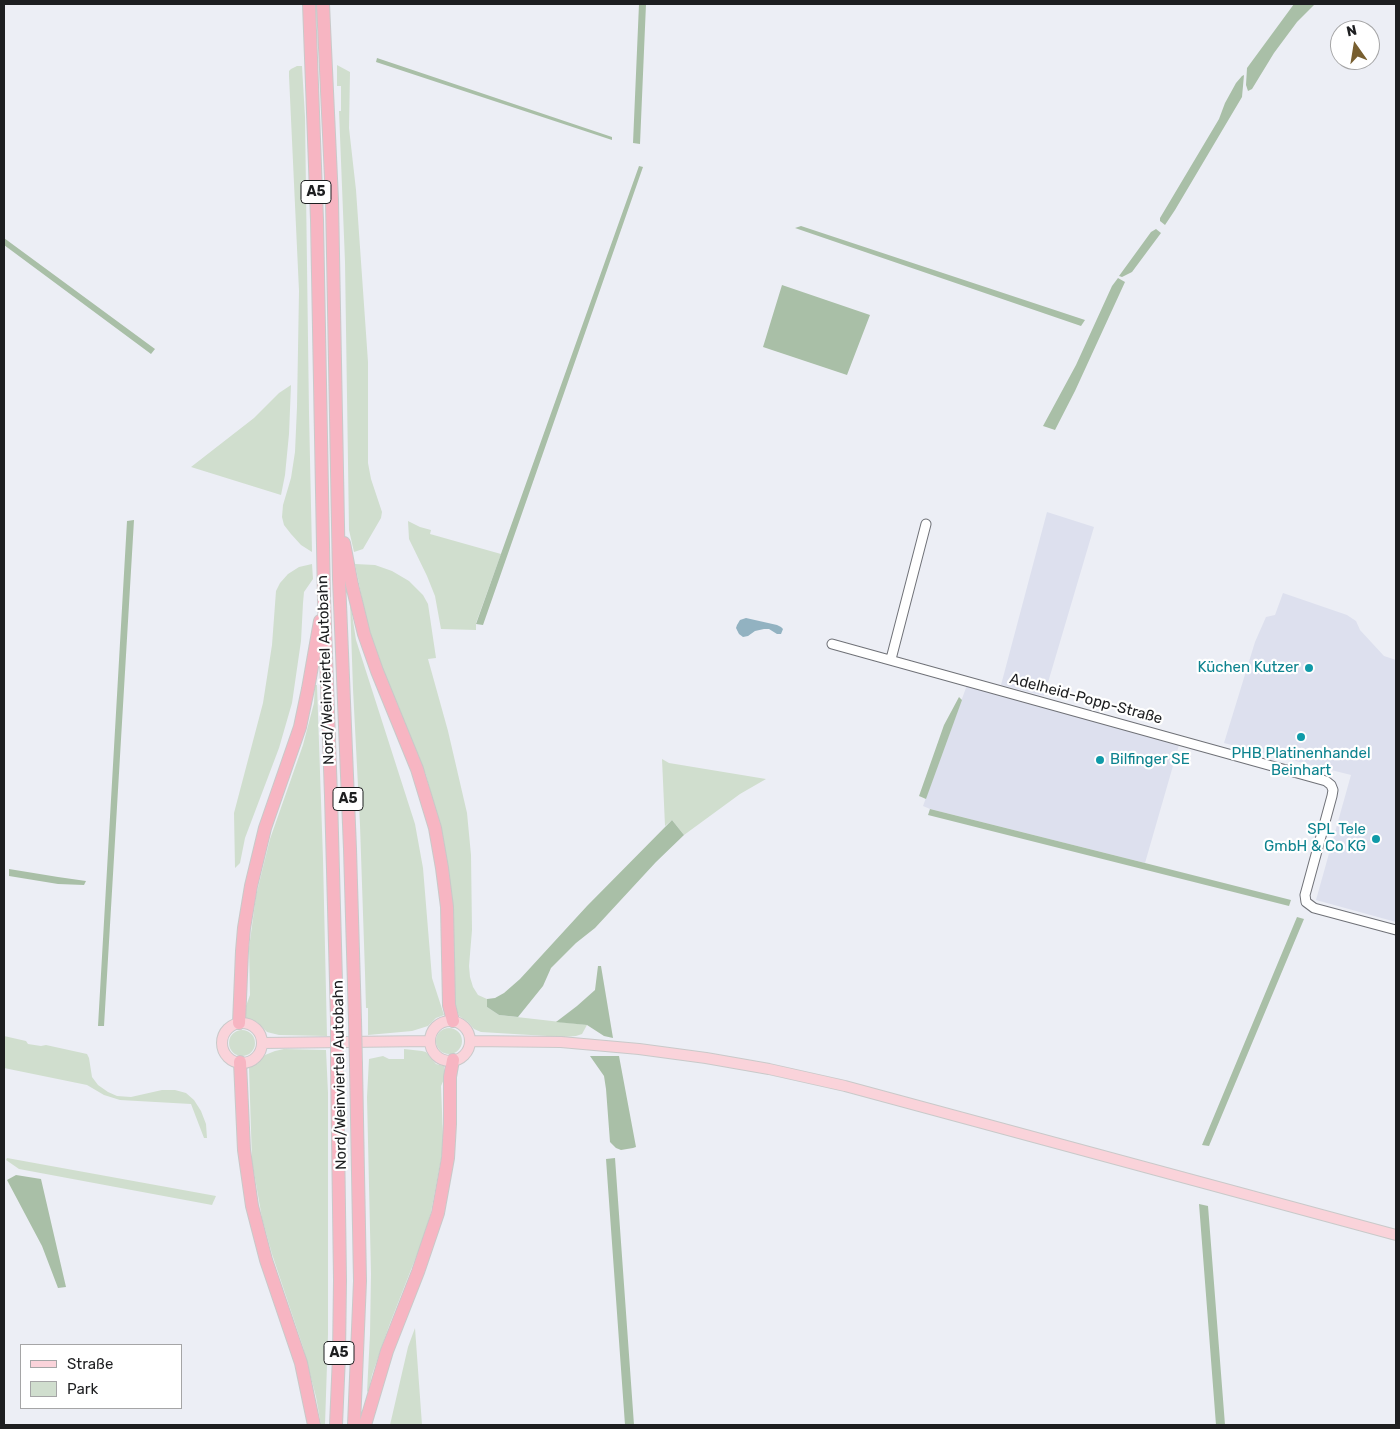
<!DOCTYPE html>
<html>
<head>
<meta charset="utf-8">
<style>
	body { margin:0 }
	#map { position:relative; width:1400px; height:1429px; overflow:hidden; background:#eceef5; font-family:Rubik,sans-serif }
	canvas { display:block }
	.frame { position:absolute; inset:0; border:5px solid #1d1e20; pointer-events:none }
	.legend { position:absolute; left:20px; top:1344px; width:162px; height:65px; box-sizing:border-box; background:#fff; border:1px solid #a5a5a6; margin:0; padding:6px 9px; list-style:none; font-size:15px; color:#1d1e20 }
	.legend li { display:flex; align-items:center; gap:10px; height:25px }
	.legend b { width:25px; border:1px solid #a5a5a6 }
	.north { position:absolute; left:1330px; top:20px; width:50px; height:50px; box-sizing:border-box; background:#fff; border:1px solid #a5a5a6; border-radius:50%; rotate:347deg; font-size:14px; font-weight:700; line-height:20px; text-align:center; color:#1d1e20 }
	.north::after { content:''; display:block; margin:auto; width:18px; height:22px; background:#785f30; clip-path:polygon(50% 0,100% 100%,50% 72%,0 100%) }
</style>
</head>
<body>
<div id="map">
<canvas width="1400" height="1429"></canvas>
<div class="frame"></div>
<ul class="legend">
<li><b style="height:6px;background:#fad3da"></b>Straße</li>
<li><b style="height:14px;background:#d0dece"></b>Park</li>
</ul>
<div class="north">N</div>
</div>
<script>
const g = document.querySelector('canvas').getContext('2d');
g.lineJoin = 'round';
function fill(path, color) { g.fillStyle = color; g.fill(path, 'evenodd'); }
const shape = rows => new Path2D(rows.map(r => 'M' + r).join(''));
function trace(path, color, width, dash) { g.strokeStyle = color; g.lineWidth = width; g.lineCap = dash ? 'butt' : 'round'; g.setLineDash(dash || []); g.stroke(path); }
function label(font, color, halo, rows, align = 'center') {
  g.font = font + ' Rubik,sans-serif'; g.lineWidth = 4.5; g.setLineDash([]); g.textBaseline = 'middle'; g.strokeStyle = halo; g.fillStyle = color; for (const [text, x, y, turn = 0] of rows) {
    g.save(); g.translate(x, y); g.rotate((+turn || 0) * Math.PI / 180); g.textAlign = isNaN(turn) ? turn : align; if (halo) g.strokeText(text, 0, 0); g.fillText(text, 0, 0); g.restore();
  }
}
const built = shape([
	[1047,512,1094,527,1044,696,1001,685],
	[1283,593,1347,615,1356,621,1360,630,1384,656,1396,660,1396,922,1316,900,1351,775,1224,743,1255,642,1266,617,1275,615],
	[967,685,1179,745,1145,863,930,809,923,806]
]);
const green = shape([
	[337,65,350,72,349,128,356,190,368,362,368,463,371,479,382,512,381,518,363,549,354,552,349,530,345,262,339,111,341,111,341,86,337,86],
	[297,66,302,66,305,117,309,413,312,552,301,545,291,534,284,525,282,517,283,505,291,478,295,452,297,407,299,291,289,76,289,71,291,69],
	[291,385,289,434,285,475,281,495,191,467,254,418,279,393],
	[408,521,420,527,431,530,430,534,501,554,476,623,476,630,441,629,435,596,427,576,409,539],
	[312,564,313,579,304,592,303,603,301,641,292,703,279,748,245,838,240,863,235,868,234,813,263,703,272,645,276,591,280,583,288,574,299,567],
	[355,564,375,565,392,571,409,581,423,595,428,604,436,658,428,659,448,731,467,813,471,855,472,930,469,966,470,977,473,987,478,995,487,999,487,1007,499,1015,587,1025,582,1034,576,1036,564,1037,481,1032,474,1029,468,1022,459,1016,454,1000,453,913,440,827,426,775,380,663,367,623],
	[350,601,356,640,415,824,423,868,432,978,444,1015,436,1018,428,1026,412,1031,368,1035,368,1008,366,1008,365,973,360,825,353,689],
	[315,685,317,685,323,859,327,1036,279,1035,267,1032,257,1022,246,1019,246,1006,250,995,249,948,256,896,263,867,270,839,303,745,314,703],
	[662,759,669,763,766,779,740,794,684,835,672,820,665,826],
	'436 1041a13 13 0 1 1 26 0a13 13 0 1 1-26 0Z',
	'229 1043a13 13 0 1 1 26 0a13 13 0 1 1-26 0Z',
	[4,1036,26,1041,28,1044,41,1046,46,1045,87,1054,89,1058,92,1077,98,1085,108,1092,117,1096,131,1097,162,1090,175,1090,186,1093,194,1100,201,1111,206,1124,207,1138,204,1138,191,1104,120,1100,104,1095,87,1085,4,1068],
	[284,1049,326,1050,328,1093,328,1334,325,1425,321,1425,316,1397,303,1347,272,1254,262,1218,252,1161,249,1068,258,1063,265,1055,275,1051],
	[404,1049,422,1051,426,1052,436,1064,444,1066,445,1077,441,1086,443,1137,442,1154,431,1212,423,1239,389,1326,372,1375,369,1390,367,1392,370,1334,371,1274,367,1097,369,1059,383,1056,389,1059,404,1059],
	[7,1158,216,1196,212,1205,19,1169,6,1160],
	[415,1328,422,1425,390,1425,408,1347]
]);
const forest = shape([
	[639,4,646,4,640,144,633,143],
	[1294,4,1315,4,1297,22,1274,53,1252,89,1248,91,1246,85,1247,68],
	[377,58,612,137,612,140,376,62],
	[1244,75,1242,97,1175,210,1165,225,1160,221,1160,218,1219,119,1225,103,1236,83,1242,76],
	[639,166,643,167,483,625,476,624],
	[801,226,1085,320,1081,326,795,228],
	[1156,229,1161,233,1132,272,1122,277,1119,276,1151,232],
	[4,238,155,349,151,354,4,245],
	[1118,278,1125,282,1075,391,1055,430,1043,426,1076,365,1112,286],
	[782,285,870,315,847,375,763,347],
	[134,520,104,1026,98,1026,127,521],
	[959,697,962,700,926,799,919,796,944,725],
	[930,809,1145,863,1291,900,1289,906,928,815],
	[672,820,684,835,656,862,595,928,576,943,551,968,543,986,518,1017,499,1015,487,1007,487,999,495,998,504,993,520,979,587,906],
	[9,869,58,877,86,881,84,885,58,884,9,876],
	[1297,917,1304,919,1209,1146,1202,1145],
	[598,966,601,966,613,1038,604,1036,587,1025,556,1022,577,1006,595,990],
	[590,1056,619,1056,636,1147,633,1148,621,1150,616,1148,610,1142,606,1089,604,1076],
	[615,1158,634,1425,625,1425,606,1159],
	[16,1175,41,1179,66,1287,58,1288,42,1246,7,1180],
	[1199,1204,1208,1206,1225,1425,1216,1425]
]);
const water = shape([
	[746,618,777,625,781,627,783,629,781,634,777,634,769,629,764,629,755,631,748,636,743,637,739,634,736,628,737,625,740,620]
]);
const minor = shape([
	[832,644,1326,781,1331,785,1333,790,1332,796,1305,895,1306,902,1314,908,1396,930],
	[891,659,926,524]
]);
const major = shape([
	'430 1041a20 20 0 1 1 40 0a20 20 0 1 1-40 0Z',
	'222 1043a20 20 0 1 1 40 0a20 20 0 1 1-40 0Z',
	[470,1041,561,1042,639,1049,706,1058,769,1069,845,1086,1396,1235],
	[262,1043,430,1041]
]);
const highway = shape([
	[309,4,317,220,324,599,331,796,337,1019],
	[323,4,332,200,339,579,350,849,355,1020],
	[344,543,352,585,364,634,377,671,417,769,435,828,442,868,447,907,449,1005,453,1021],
	[239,1023,242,951,244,928,251,886,265,828,300,727,308,689,320,621],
	[240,1062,244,1150,252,1206,266,1260,301,1363,314,1425],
	[336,1425,339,1356,340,1280,337,1065],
	[354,1425,360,1281,356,1065],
	[365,1425,387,1351,418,1272,438,1213,448,1158,450,1124,450,1077,453,1060]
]);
const highwayBridge = shape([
	[337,1019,337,1065],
	[355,1020,356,1065]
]);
const markers = [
	[1309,668,5,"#0f9aa8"],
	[1301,737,5,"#0f9aa8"],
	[1100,760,5,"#0f9aa8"],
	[1376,839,5,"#0f9aa8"]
];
const shields = [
	[316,192,30],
	[348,799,30],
	[339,1353,30]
];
const shieldNames = [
	["A5",316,192],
	["A5",348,799],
	["A5",339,1353]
];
const cultureNames = [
	["Küchen Kutzer",1299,668],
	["PHB Platinenhandel",1301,754,"center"],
	["Beinhart",1301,771,"center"],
	["Bilfinger SE",1110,760,"left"],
	["SPL Tele",1366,830],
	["GmbH & Co KG",1366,847]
];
const streetNames = [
	["Nord/Weinviertel Autobahn",326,670,-92],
	["Adelheid-Popp-Straße",1086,699,15],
	["Nord/Weinviertel Autobahn",340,1075,-91]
];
fill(built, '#dde0ee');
fill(green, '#d0dece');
fill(forest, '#a9bfa7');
fill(water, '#92b2c1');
trace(minor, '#6f7177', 11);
trace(major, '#c9c9c9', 12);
trace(highway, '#c9c9c9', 14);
trace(minor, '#fff', 9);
trace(major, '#fad3da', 10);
trace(highway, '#f7b5c2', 12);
trace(highwayBridge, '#c9c9c9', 14, []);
trace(highwayBridge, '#f7b5c2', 12);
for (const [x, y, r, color] of markers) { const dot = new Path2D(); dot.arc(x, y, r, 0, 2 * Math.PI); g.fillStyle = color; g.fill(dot); trace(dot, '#fff', 2); }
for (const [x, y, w] of shields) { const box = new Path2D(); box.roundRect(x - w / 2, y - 11.5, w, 23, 4); g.fillStyle = '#fff'; g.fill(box); trace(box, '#1d1e20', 1); }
label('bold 14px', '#1d1e20', null, shieldNames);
label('15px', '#0d838f', '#fff', cultureNames, 'right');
label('15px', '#1d1e20', '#fff', streetNames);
</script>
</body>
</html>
